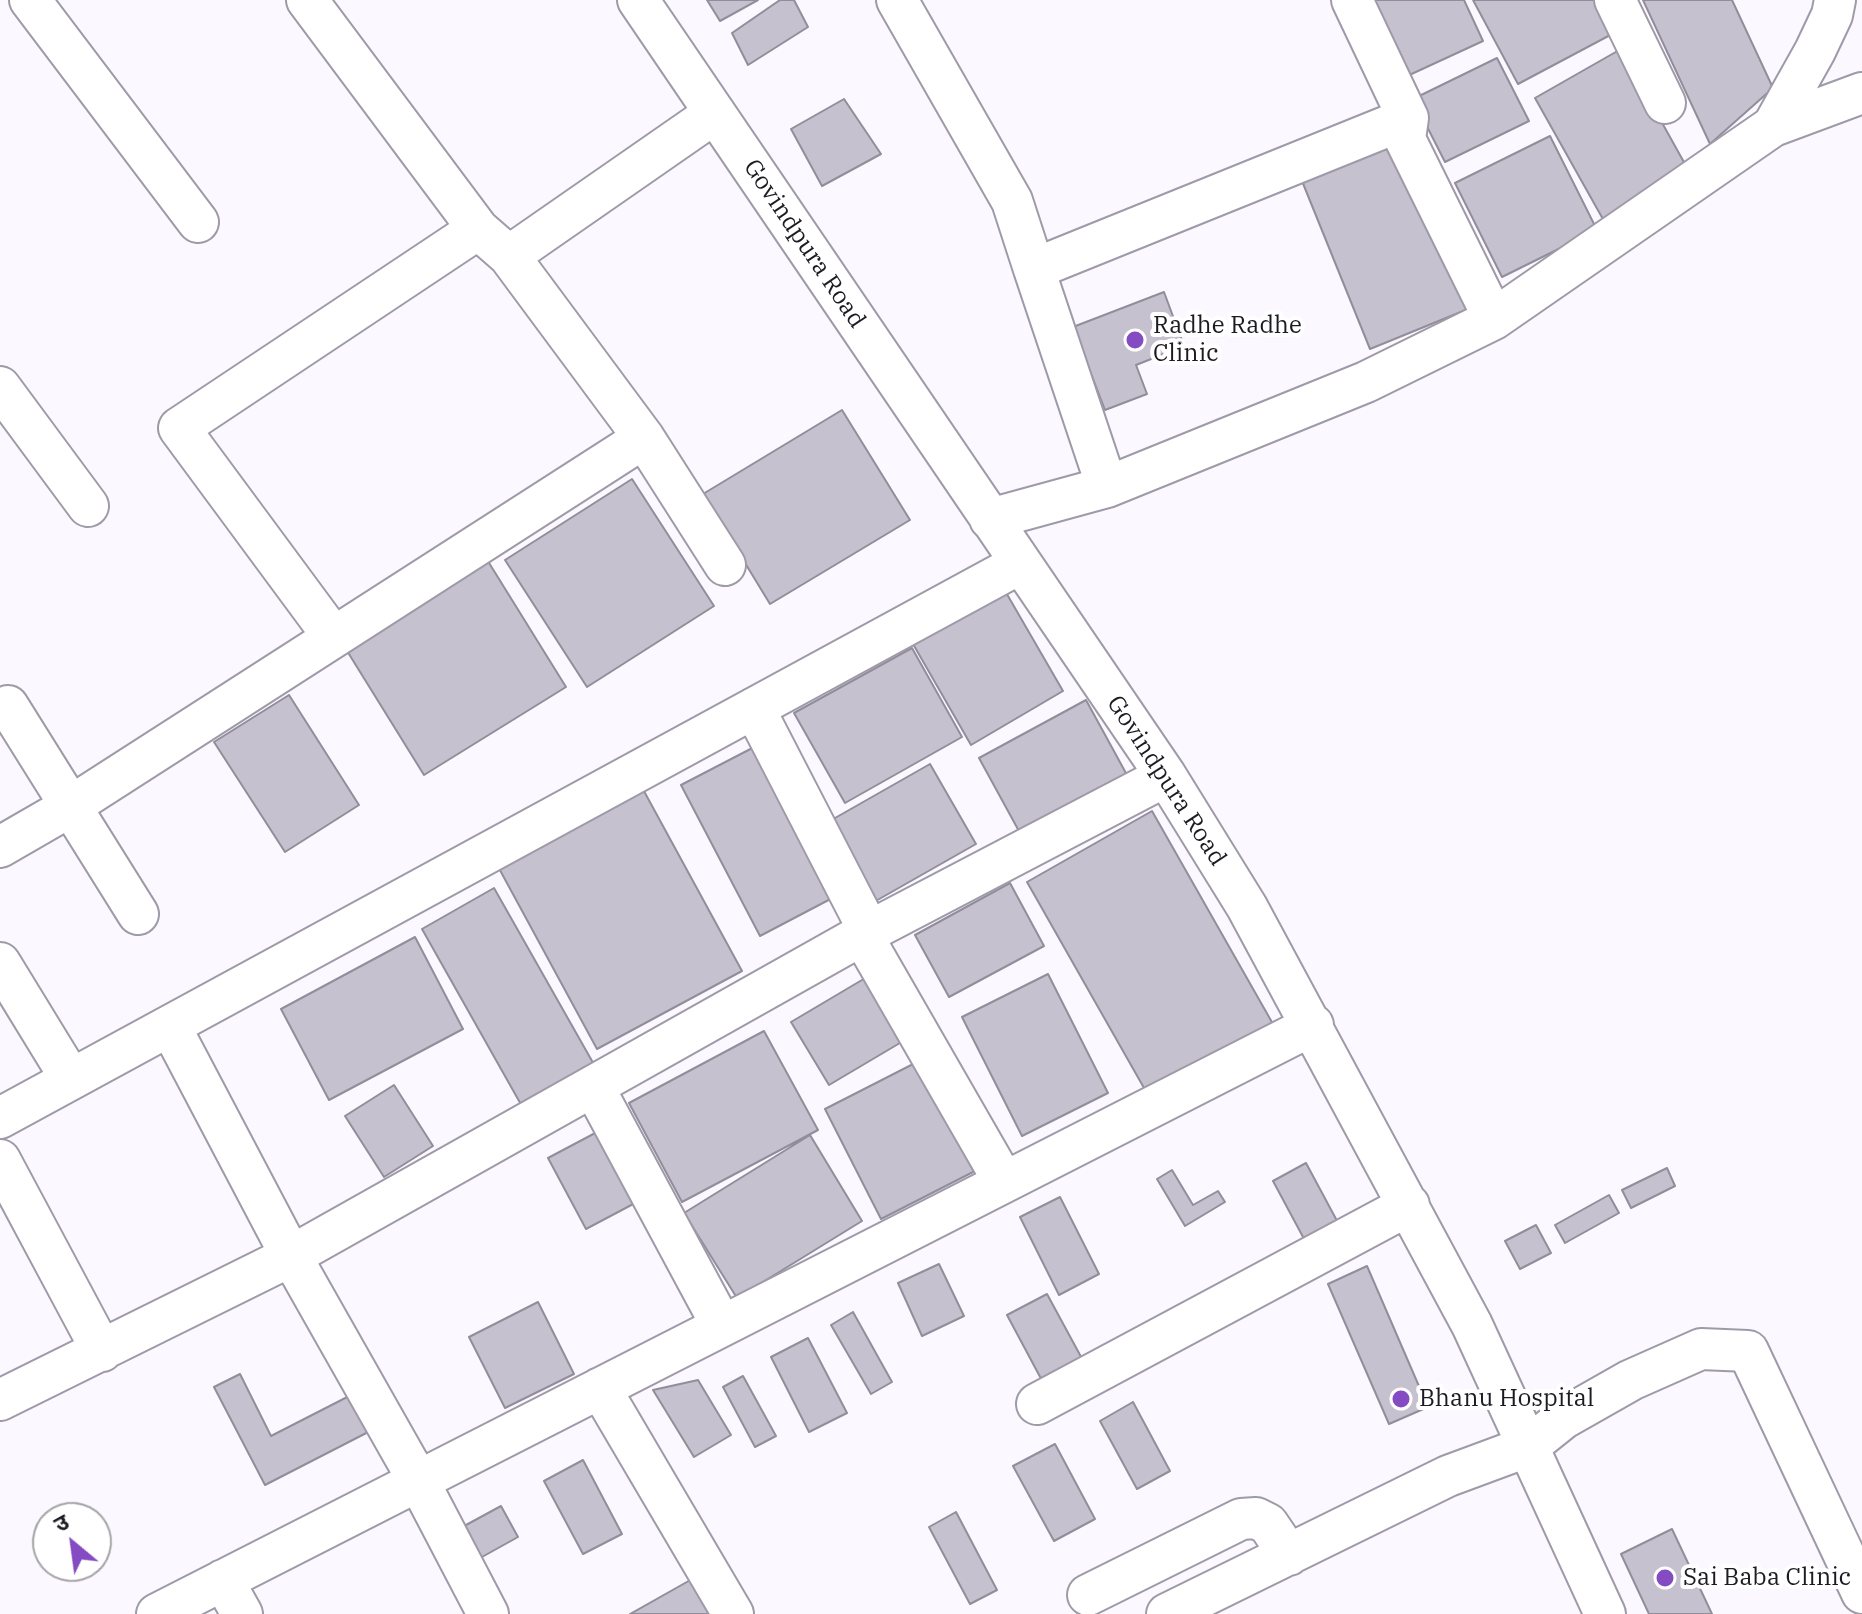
<!DOCTYPE html>
<html>
<head>
<meta charset="utf-8">
<style>
	body { margin:0 }
	#map { position:relative; width:1862px; height:1614px; overflow:hidden; background:#fbf8ff; font-family:"IBM Plex Serif","Noto Sans Devanagari",serif }
	canvas { display:block }
	.north { position:absolute; left:32px; top:1502px; width:80px; height:80px; box-sizing:border-box; background:#fff; border:2px solid #a5a4a6; border-radius:50%; rotate:331deg; font-size:22px; font-weight:700; line-height:32px; text-align:center; color:#1d1b21 }
	.north::after { content:''; display:block; margin:auto; width:28px; height:36px; background:#844bc2; clip-path:polygon(50% 0,100% 100%,50% 72%,0 100%) }
</style>
</head>
<body>
<div id="map">
<canvas width="1862" height="1614"></canvas>
<div class="north">उ</div>
</div>
<script>
const g = document.querySelector('canvas').getContext('2d');
g.lineJoin = 'round';
function fill(path, color) { g.fillStyle = color; g.fill(path, 'evenodd'); }
const shape = rows => new Path2D(rows.map(r => 'M' + r).join(''));
function trace(path, color, width, dash) { g.strokeStyle = color; g.lineWidth = width; g.lineCap = dash ? 'butt' : 'round'; g.setLineDash(dash || []); g.stroke(path); }
function label(font, color, halo, rows, align = 'center') {
  g.font = font + ' "IBM Plex Serif",serif'; g.lineWidth = 8; g.setLineDash([]); g.textBaseline = 'middle'; g.strokeStyle = halo; g.fillStyle = color; for (const [text, x, y, turn = 0] of rows) {
    g.save(); g.translate(x, y); g.rotate((+turn || 0) * Math.PI / 180); g.textAlign = isNaN(turn) ? turn : align; if (halo) g.strokeText(text, 0, 0); g.fillText(text, 0, 0); g.restore();
  }
}
const building = shape([
	[707,0,758,0,720,21,707,0],
	[780,0,794,0,808,27,748,65,732,33,780,0],
	[1369,0,1464,0,1483,41,1405,77,1369,0],
	[1473,0,1596,0,1614,33,1518,84,1473,0],
	[1643,0,1732,0,1773,88,1710,144,1643,0],
	[1621,49,1690,173,1604,221,1535,98,1621,49],
	[1497,58,1529,121,1445,162,1413,99,1497,58],
	[844,99,881,154,822,186,791,129,844,99],
	[1550,136,1597,230,1502,277,1455,183,1550,136],
	[1405,139,1473,307,1370,349,1302,181,1405,139],
	[1164,292,1184,346,1136,365,1147,394,1105,410,1073,327,1164,292],
	[842,410,910,520,770,604,703,494,842,410],
	[632,479,714,606,587,687,505,560,632,479],
	[481,550,566,687,424,775,339,638,481,550],
	[997,577,1063,691,971,745,905,630,997,577],
	[912,648,962,737,845,803,794,713,912,648],
	[289,695,359,805,285,852,214,742,289,695],
	[1086,700,1127,775,1020,833,979,758,1086,700],
	[762,743,840,894,760,936,681,785,762,743],
	[930,764,976,844,874,902,828,822,930,764],
	[639,782,742,971,597,1049,495,861,639,782],
	[1152,811,1273,1024,1148,1095,1027,882,1152,811],
	[1010,883,1044,946,949,997,915,935,1010,883],
	[494,888,596,1068,523,1108,422,929,494,888],
	[415,937,463,1029,329,1100,281,1009,415,937],
	[1048,974,1108,1093,1022,1136,962,1017,1048,974],
	[867,977,905,1040,829,1085,791,1022,867,977],
	[764,1031,818,1130,682,1202,629,1103,764,1031],
	[921,1060,977,1170,881,1219,825,1109,921,1060],
	[394,1085,433,1146,384,1177,345,1116,394,1085],
	[599,1131,637,1202,586,1229,548,1158,599,1131],
	[810,1135,862,1221,737,1298,684,1213,810,1135],
	[1306,1163,1343,1232,1310,1250,1273,1181,1306,1163],
	[1667,1168,1675,1186,1631,1208,1622,1190,1667,1168],
	[1172,1170,1193,1205,1218,1191,1225,1202,1185,1226,1157,1179,1172,1170],
	[1609,1195,1619,1213,1565,1243,1555,1225,1609,1195],
	[1060,1197,1099,1274,1059,1295,1020,1217,1060,1197],
	[1536,1225,1551,1253,1520,1269,1505,1241,1536,1225],
	[939,1264,964,1316,922,1336,898,1283,939,1264],
	[1367,1266,1428,1407,1389,1424,1328,1284,1367,1266],
	[1047,1294,1086,1366,1046,1388,1007,1315,1047,1294],
	[538,1302,574,1374,505,1408,469,1337,538,1302],
	[853,1312,892,1382,871,1394,831,1325,853,1312],
	[808,1338,847,1413,809,1432,771,1357,808,1338],
	[240,1374,271,1436,359,1391,378,1427,265,1485,214,1387,240,1374],
	[743,1376,776,1436,755,1447,723,1387,743,1376],
	[698,1380,731,1435,694,1457,653,1390,698,1380],
	[1133,1402,1170,1471,1137,1489,1100,1421,1133,1402],
	[1055,1444,1095,1519,1054,1541,1013,1466,1055,1444],
	[583,1460,622,1534,583,1554,544,1481,583,1460],
	[501,1506,518,1537,473,1562,455,1531,501,1506],
	[956,1512,997,1590,970,1604,929,1527,956,1512],
	[1672,1529,1712,1614,1649,1614,1621,1554,1672,1529],
	[701,1574,723,1614,630,1614,701,1574]
]);
const minor = shape([
	[30,0,198,222],
	[307,0,478,229,509,256,644,438,725,565],
	[638,0,1166,776,1247,907,1472,1325,1605,1614],
	[897,0,1012,201,1034,269],
	[1615,0,1665,103],
	[1408,118,1405,139,1494,319],
	[1773,126,1815,51,1832,15,1835,0],
	[509,256,715,113],
	[0,387,88,506],
	[1107,487,1034,269,1408,118,1352,0],
	[990,519,1107,487,1366,382,1494,319,1773,126,1862,93],
	[332,635,179,428,478,229],
	[8,706,138,914],
	[754,708,869,931],
	[0,847,71,806,644,438],
	[862,935,1004,1182],
	[0,963,71,1079],
	[170,1026,291,1256,419,1482,488,1614],
	[593,1086,722,1326],
	[0,1118,1021,563],
	[0,1160,102,1351],
	[600,1388,733,1614],
	[0,1400,291,1256,862,935,1166,776],
	[1037,1404,1409,1205],
	[223,1580,242,1614],
	[1088,1595,1241,1519,1256,1518,1268,1524,1289,1555],
	[157,1614,1313,1025],
	[1167,1614,1448,1476,1529,1446,1564,1418,1631,1380,1701,1349,1748,1351,1862,1593]
]);
const markers = [
	[1135,340,10,"#844bc2"],
	[1401,1399,10,"#844bc2"],
	[1665,1578,10,"#844bc2"]
];
const streetNames = [
	["Govindpura Road",804,244,56],
	["Govindpura Road",1166,781,57]
];
const poiNames = [
	["Radhe Radhe",1153,326],
	["Clinic",1153,354],
	["Bhanu Hospital",1419,1399],
	["Sai Baba Clinic",1683,1578]
];
fill(building, '#c6c1cf');
trace(building, '#928d9a', 2);
trace(minor, '#9f9aa8', 44);
trace(minor, '#fff', 40);
for (const [x, y, r, color] of markers) { const dot = new Path2D(); dot.arc(x, y, r, 0, 2 * Math.PI); g.fillStyle = color; g.fill(dot); trace(dot, '#fff', 3); }
label('24px', '#1d1b21', '#fff', streetNames);
label('24px', '#1d1b21', '#fff', poiNames, 'left');
</script>
</body>
</html>
